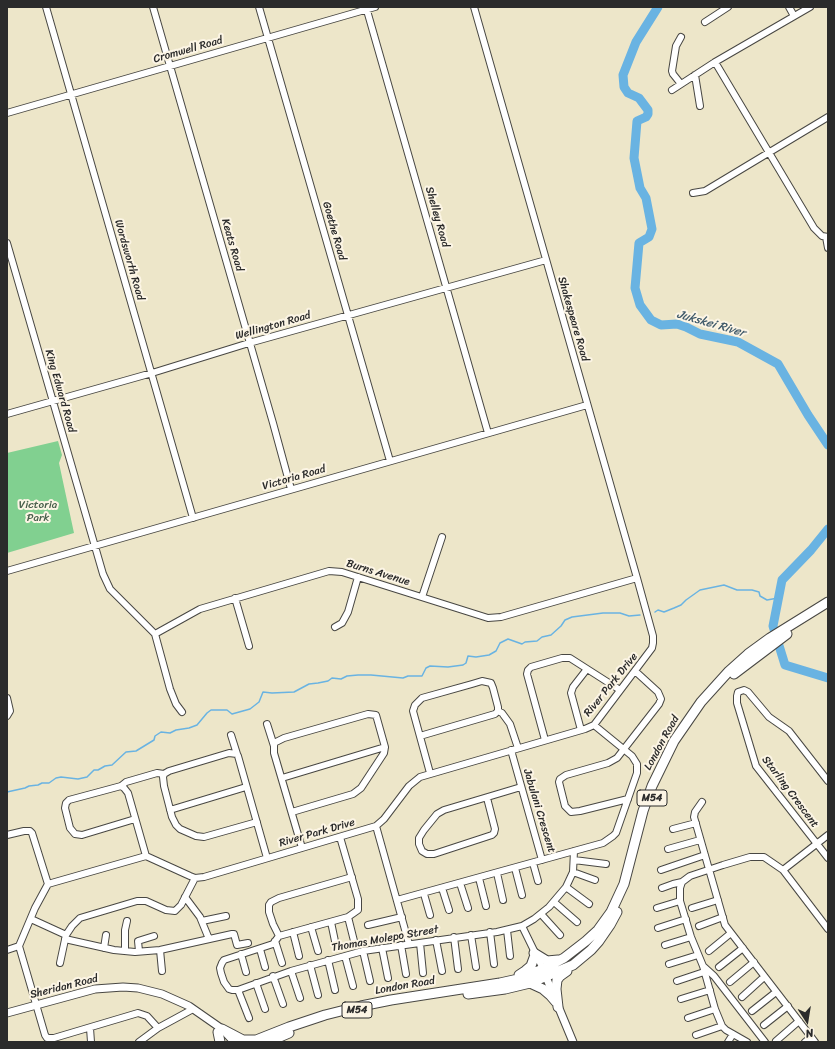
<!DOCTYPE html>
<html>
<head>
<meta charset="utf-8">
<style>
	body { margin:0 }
	#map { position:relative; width:835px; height:1049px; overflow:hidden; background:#ede6c9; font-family:Sriracha,sans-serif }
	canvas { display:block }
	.frame { position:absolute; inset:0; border:8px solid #2b2b2b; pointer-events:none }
	.north { position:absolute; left:787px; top:1001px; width:40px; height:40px; -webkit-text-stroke:3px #fcf5e5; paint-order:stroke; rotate:168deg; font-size:11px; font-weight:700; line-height:16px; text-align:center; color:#2b2b2b }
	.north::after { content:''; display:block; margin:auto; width:14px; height:18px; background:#2b2b2b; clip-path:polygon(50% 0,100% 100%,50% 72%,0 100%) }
</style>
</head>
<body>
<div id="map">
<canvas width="835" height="1049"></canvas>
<div class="frame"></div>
<div class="north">N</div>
</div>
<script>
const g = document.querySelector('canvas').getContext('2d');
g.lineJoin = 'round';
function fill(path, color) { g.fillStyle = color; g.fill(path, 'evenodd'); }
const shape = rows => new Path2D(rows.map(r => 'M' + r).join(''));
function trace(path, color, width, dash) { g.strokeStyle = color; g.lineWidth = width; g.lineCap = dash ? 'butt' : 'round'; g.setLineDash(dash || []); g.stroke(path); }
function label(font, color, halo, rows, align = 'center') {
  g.font = font + ' Sriracha,sans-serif'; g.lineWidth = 4; g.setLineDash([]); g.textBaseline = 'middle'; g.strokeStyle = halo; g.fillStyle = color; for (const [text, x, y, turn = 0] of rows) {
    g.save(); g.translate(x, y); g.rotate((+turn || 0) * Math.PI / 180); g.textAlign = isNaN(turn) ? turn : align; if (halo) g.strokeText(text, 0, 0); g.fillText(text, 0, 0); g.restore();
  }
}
const green = shape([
	[58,441,62,455,59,463,74,533,7,553,7,453]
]);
const stream = shape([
	[655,612,658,610,664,612,674,608,681,605,686,600,700,590,724,585,737,590,752,590,759,592,760,596,767,600,778,598],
	[7,792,25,788,29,786,38,785,42,783,49,783,56,778,61,777,78,779,87,777,94,770,98,770,105,766,112,765,126,752,136,751,154,740,155,736,161,732,170,733,176,730,189,728,197,725,207,713,211,710,227,710,232,714,250,709,259,702,263,692,272,693,294,692,309,684,318,683,328,681,332,678,341,679,347,676,358,675,371,675,403,678,408,676,422,676,426,668,430,666,448,667,463,665,466,663,468,656,476,657,489,655,496,651,500,643,508,639,522,644,525,642,537,641,542,637,551,635,561,626,565,620,572,617,603,613,620,613,629,616,640,615]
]);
const river = shape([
	[658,7,636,42,623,75,624,87,628,93,639,98,648,110,648,114,646,117,637,121,634,158,640,188,646,198,652,229,649,237,639,243,635,288,640,305,651,320,661,325,677,324,686,327,700,334,738,342,778,364,808,415,828,445],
	[828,529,811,550,782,580,773,626,785,665,828,678]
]);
const minor = shape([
	[46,7,193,518],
	[153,7,273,423,291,489],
	[259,7,390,461],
	[366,7,488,433],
	[789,7,794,16],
	[705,22,728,7],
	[715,62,814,228,822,236,828,237],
	[695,75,700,106],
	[681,84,673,74,672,71,676,46,681,37],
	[672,90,715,62,810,7],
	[7,113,375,7],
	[693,193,705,191,828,117],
	[826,237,828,248],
	[7,243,103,574,110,589,155,634,170,689,176,704,182,712],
	[7,414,152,373,249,343,546,260],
	[7,571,587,405],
	[422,597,442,537],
	[235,598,249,646],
	[335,627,342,623,348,612,358,577],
	[155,634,200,609,329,571,342,572,488,618,501,617,637,578],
	[7,698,10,711,7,716],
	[498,711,502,713,510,724,518,748],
	[267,724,274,746],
	[581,730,571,693,573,687,587,669],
	[231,735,237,754],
	[420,736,495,714,498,711,498,707,493,688,491,683,482,681,472,684,422,698,415,705,413,711,430,773],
	[545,740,527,674,528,670,531,667,562,658,570,658,620,690],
	[511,750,542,860],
	[282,778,385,747],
	[828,781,789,731,769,717,748,692,744,690,738,692,737,696,737,703,756,766,828,858],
	[121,786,69,800,66,803,65,808,70,828,75,834,82,835,135,819],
	[121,786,124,788,128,793,146,856],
	[121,786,126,782,157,773,164,774],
	[487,798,495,829,494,833,492,835,434,854,427,854,422,851,419,844,419,838,424,830,437,814,444,810,521,787],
	[628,799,580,811,571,812,565,806,559,782,560,779,566,775,608,763,617,758,659,704,661,699,658,692,635,671],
	[702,802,695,812,694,817,725,925,815,1042],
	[170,810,246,787],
	[292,812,353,794,361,788,384,753,385,747,376,715,368,714,284,738,274,743,274,753,302,848],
	[257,822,204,837,196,836,180,829,176,825,172,817,164,786,163,777,164,774,169,771,229,753,237,754,238,756,267,858],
	[376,826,409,944],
	[673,829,696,823],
	[7,835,24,831,30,831,32,833,48,884],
	[340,837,358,899,358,910,348,917,279,936,273,924,269,912,269,905,271,902,279,898,352,877],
	[668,849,700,840],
	[574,860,606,864],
	[533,863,538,881],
	[515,868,522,895],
	[661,870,705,855],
	[783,870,828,835],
	[573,872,595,880],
	[497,873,503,900],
	[479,878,486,906],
	[460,883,468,908],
	[566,887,589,904],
	[442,888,449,910],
	[662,888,673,884,682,882],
	[424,894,430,915],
	[185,897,200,917,209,939],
	[397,900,574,851,603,843,613,836,616,833,637,773,637,764,632,756,594,725],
	[554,902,577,922],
	[657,908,680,901],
	[692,908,718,900],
	[541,914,560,935],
	[348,917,354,941],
	[31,919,66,935],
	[202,921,226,916],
	[331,922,336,946],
	[368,925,402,917],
	[522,926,543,969],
	[699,926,723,917],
	[311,927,318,951],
	[658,928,686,919],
	[507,930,510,956],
	[293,932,299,956],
	[490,932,494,964],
	[471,935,476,967],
	[279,936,273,944,224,960,222,963,220,968,221,973,224,982,229,989,232,990,238,990,291,971,363,951,497,932,522,926,534,919,549,907,566,887,573,872,574,851],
	[454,937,458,969],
	[65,939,114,950,135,952,160,950,232,934,234,934,237,945,248,943],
	[436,940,442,971],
	[275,941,282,963],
	[420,943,423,973],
	[401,945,406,974],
	[665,945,691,937],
	[104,948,106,935],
	[382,948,388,978],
	[260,949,265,967],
	[7,950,19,946],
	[160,950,162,971],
	[125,951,125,930,127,921],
	[139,951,138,941,154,936],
	[363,951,370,981],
	[709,951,731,933],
	[241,954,246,972],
	[345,956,353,986],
	[328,960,335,990],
	[60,963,66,935,72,926,80,918,137,901,146,901,166,910,175,911,181,905,195,878],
	[669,964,698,955],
	[310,965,318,995],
	[703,966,714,976,765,1042],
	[719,967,743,948],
	[291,971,300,998],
	[273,976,283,1004],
	[677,981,704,972],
	[730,982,754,962],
	[256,983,265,1009],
	[238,990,249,1018],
	[742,997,764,977],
	[681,999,710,990],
	[752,1011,776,992],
	[688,1018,715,1009],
	[764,1025,788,1006],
	[90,1028,91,1042],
	[158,1028,147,1016,138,1013,54,1038,47,1038,45,1035,19,946,35,908,48,884,146,856,190,876,195,878,204,877,376,826,384,819,409,786,420,777,585,729,594,725,652,648,653,643,653,636,637,578,474,7],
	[696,1035,722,1026],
	[776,1041,799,1021],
	[139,1042,158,1028,193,1009],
	[728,1042,733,1034],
	[747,1042,726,1030,722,1026,715,1009,703,966,691,937,680,901,680,888,682,882,690,876,723,865,750,857,764,857,783,870,828,929],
	[805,1042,811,1037]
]);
const tertiary = shape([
	[544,972,573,1042],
	[7,1013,95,989,123,987,138,988,162,994,189,1006,222,1029,234,1042]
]);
const primary = shape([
	[734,674,787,634],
	[534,953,547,961,558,960],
	[519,975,525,971,531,966,535,955],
	[530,983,543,989,550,995,556,1002],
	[468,994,505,989,530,983,573,965,591,950,599,941,610,925,617,912],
	[558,1007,556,989,557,980,560,976,567,971],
	[222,1029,243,1040,256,1040],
	[218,1032,220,1042],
	[251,1042,289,1027,325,1015,361,1006,391,1000,500,983,518,979,543,969,564,958,586,941,598,930,611,912,624,884,643,811,652,786,674,741,701,702,729,671,748,654,770,638,828,602],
	[268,1042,289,1033]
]);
const shields = [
	[652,798,30],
	[357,1010,30]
];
const shieldNames = [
	["M54",652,798],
	["M54",357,1010]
];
const streetNames = [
	["Cromwell Road",188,50,-16],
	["Shelley Road",437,217,74],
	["Goethe Road",334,231,74],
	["Keats Road",232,245,74],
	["Wordsworth Road",129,260,74],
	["Shakespeare Road",573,319,74],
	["Wellington Road",273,326,-16],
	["King Edward Road",60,391,74],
	["Victoria Road",294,478,-16],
	["Burns Avenue",378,573,17],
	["River Park Drive",611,685,-51],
	["London Road",662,743,-61],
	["Starling Crescent",790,792,53],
	["Jabulani Crescent",539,811,73],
	["River Park Drive",317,833,-16],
	["Thomas Molepo Street",385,939,-10],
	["London Road",405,986,-10],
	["Sheridan Road",64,987,-14]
];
const parkNames = [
	["Victoria",38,505],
	["Park",38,518]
];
const waterNames = [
	["Jukskei River",711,324,16]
];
fill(green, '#81d090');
trace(stream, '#69b3e2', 1.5);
trace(river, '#69b3e2', 9);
trace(minor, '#484743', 8);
trace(tertiary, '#484743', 9);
trace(primary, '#484743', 11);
trace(minor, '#fff', 6);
trace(tertiary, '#fff', 7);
trace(primary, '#fff', 9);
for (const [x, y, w] of shields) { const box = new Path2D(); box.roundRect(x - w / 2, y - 8, w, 16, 3); g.fillStyle = '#fcf5e5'; g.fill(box); trace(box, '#2b2b2b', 1); }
label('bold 10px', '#2b2b2b', null, shieldNames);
label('11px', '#2b2b2b', '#fcf5e5', streetNames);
label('11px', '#455d49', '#fcf5e5', parkNames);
label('italic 12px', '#415b6b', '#fcf5e5', waterNames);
</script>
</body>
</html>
